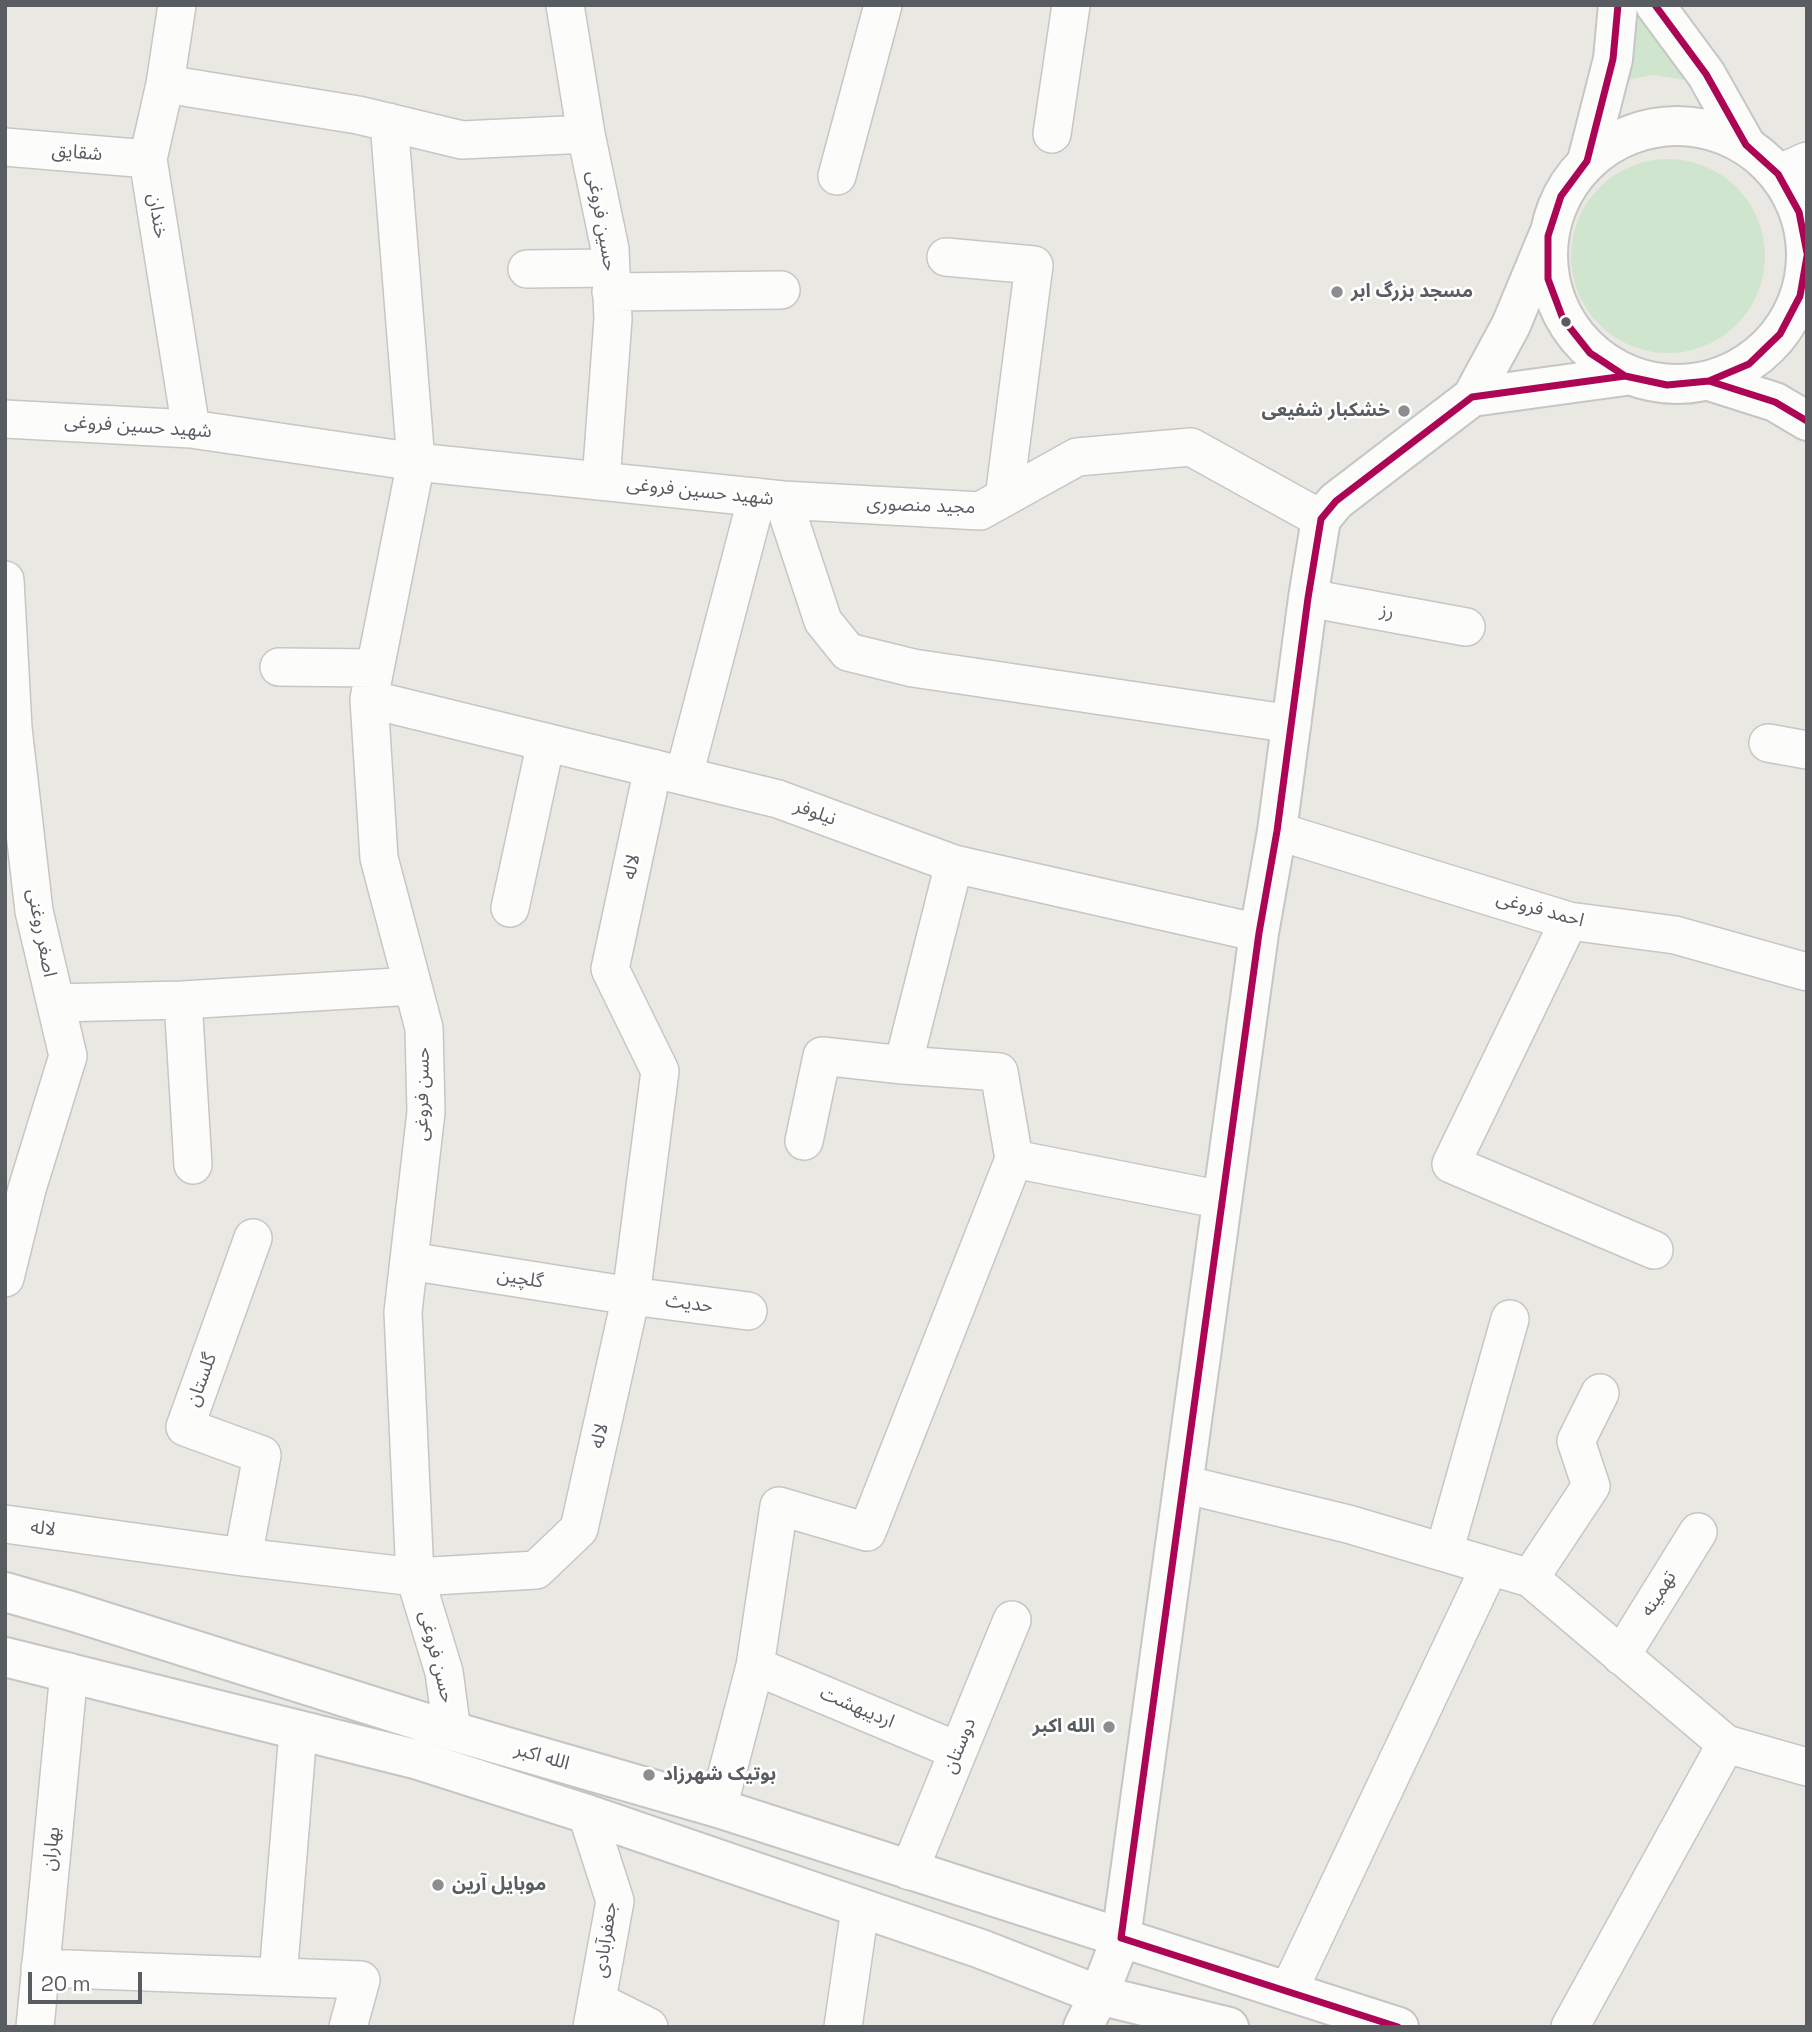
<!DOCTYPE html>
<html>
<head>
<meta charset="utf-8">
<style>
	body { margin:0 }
	#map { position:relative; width:1812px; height:2032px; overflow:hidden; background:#e9e8e3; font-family:"Space Grotesk",sans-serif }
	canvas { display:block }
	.frame { position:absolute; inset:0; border:7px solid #595c61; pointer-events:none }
	.scale { position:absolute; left:28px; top:1972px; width:114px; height:32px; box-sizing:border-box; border:4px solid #595c61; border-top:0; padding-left:9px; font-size:21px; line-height:24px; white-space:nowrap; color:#595c61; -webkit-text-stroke:5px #fff; paint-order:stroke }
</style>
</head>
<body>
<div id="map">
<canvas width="1812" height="2032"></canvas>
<div class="frame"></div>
<div class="scale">20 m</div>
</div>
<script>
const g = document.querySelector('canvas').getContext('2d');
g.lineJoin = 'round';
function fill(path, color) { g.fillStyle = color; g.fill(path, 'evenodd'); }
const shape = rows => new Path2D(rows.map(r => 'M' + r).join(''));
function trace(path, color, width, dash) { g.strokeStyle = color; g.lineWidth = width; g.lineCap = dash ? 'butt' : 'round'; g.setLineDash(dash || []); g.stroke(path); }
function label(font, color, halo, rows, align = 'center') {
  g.font = font + ' "Space Grotesk","Noto Sans Arabic",sans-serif'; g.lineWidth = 5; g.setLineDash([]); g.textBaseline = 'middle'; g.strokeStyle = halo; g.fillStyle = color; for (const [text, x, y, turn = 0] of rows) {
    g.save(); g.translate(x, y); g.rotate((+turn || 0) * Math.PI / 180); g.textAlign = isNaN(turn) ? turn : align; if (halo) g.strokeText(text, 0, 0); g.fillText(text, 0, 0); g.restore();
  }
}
const green = shape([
	[1630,5,1643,5,1693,81,1652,75,1624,81],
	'1571 256a97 97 0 1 1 194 0a97 97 0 1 1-194 0Z'
]);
const minor = shape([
	[177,5,165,84,148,159,191,429],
	[565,5,586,134,610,249,613,319,601,481],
	[165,84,358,115,462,140,586,134],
	[389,122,416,462,369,699,379,858,424,1028,426,1112,403,1312,415,1577,444,1672,452,1731],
	[1052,134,1071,5],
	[5,147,148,159],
	[1778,174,1807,161],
	[837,176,883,5],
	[946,257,1034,265,1004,498],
	[527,269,610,268],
	[611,292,781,290],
	[5,419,191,429,416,462,783,500,823,621,848,652,913,668,1292,724],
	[783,500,980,511,1077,457,1191,447,1321,519],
	[5,580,13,728,34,911,68,1056,27,1189,5,1278],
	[1308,598,1466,627],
	[279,667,375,668],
	[369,699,778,799,954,864,1259,933],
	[1768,743,1807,750],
	[684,775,757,497],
	[1277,831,1569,921,1675,935,1807,972],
	[510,908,546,742],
	[1569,921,1451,1164,1654,1250],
	[56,1003,183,1000],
	[903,1065,954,864],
	[804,1141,822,1056,903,1065,999,1072,1014,1159],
	[193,1165,183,1000,413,986],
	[409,1261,631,1296,748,1311],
	[1183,1484,1348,1524,1530,1578,1726,1744,1807,1767],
	[5,1524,243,1557,415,1577,536,1570,579,1529,631,1296,660,1071,610,969,653,768],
	[1444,1552,1510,1319],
	[243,1557,262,1455,185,1427,253,1238],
	[1530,1578,1591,1486,1576,1441,1600,1393],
	[1621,1656,1698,1532],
	[755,1666,958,1751],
	[718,1808,755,1666,779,1506,867,1532,1014,1159,1222,1200],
	[587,1814,615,1901,592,2027],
	[909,1871,1012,1620],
	[40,1968,361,1980,348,2027],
	[278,1977,298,1732],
	[1288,1992,1490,1566],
	[597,2001,649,2027],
	[35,2027,69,1672],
	[843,2027,860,1909],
	[1570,2027,1726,1744]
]);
const tertiary = shape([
	[1655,5,1706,74,1746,145],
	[1587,161,1613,59,1618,5],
	[1472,397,1625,376],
	[1083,2027,1099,1995,1121,1938,1259,933,1277,831,1308,598,1321,519,1336,501,1472,397,1511,325,1548,236]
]);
const secondary = shape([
	'1548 255a129 129 0 1 1 258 0a129 129 0 1 1-258 0Z',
	[1709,381,1775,402,1807,421],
	[5,1592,71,1611,452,1731,718,1808,1399,2027],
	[5,1657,415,1759,587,1814,981,1949,1099,1995,1229,2027]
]);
const bus1 = shape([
	[1618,5,1613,59,1587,161,1561,196,1548,236,1548,279,1563,319,1590,353,1625,376,1667,385,1709,381,1749,364,1780,334,1800,296,1807,256],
	[1655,5,1706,74,1746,145,1778,174,1799,212,1807,253],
	[1398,2027,1121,1938,1259,933,1277,831,1308,598,1321,519,1336,501,1472,397,1625,376,1667,385,1709,381,1775,402,1807,421]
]);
const markers = [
	[1337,292,7,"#8b8d8e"],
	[1566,322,6,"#595c61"],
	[1404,411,7,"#8b8d8e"],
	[1109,1727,7,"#8b8d8e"],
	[649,1775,7,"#8b8d8e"],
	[438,1885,7,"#8b8d8e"]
];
const streetNames = [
	["شقایق",77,153,5],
	["خندان",157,216,81],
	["حسین فروغی",601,221,80],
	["شهید حسین فروغی",138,427,4],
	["شهید حسین فروغی",700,492,6],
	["مجید منصوری",921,506,2],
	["رز",1387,612,10],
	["نیلوفر",815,813,20],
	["لاله",632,867,-78],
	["احمد فروغی",1540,910,15],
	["اصغر روغنی",41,933,79],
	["حسن فروغی",423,1094,-89],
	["گلچین",520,1279,9],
	["حدیث",689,1304,7],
	["گلستان",202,1380,-70],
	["لاله",600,1436,-77],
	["لاله",43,1529,8],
	["تهمینه",1659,1594,-58],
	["حسن فروغی",436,1657,76],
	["اردیبهشت",857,1708,23],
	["دوستان",960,1746,-68],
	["الله اکبر",542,1757,16],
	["بهاران",52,1849,-84],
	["جعفرآبادی",606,1940,-82]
];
const poiNames = [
	["مسجد بزرگ ابر",1351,292],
	["خشکبار شفیعی",1390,411,"right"],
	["الله اکبر",1095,1727,"right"],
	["بوتیک شهرزاد",663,1775],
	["موبایل آرین",452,1885]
];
fill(green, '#d0e5ce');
trace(minor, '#c6c6c5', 40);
trace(tertiary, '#c6c6c5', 42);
trace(secondary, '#c5c5c3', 42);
trace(minor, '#fcfcfb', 37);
trace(tertiary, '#fcfcfb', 38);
trace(secondary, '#fcfcfb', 38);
trace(bus1, '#ad0556', 7);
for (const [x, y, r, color] of markers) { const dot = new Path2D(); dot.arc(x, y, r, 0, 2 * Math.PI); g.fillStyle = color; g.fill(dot); trace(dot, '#fff', 2.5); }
label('19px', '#595c61', '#fff', streetNames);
label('bold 19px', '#595c61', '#fff', poiNames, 'left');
</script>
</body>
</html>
